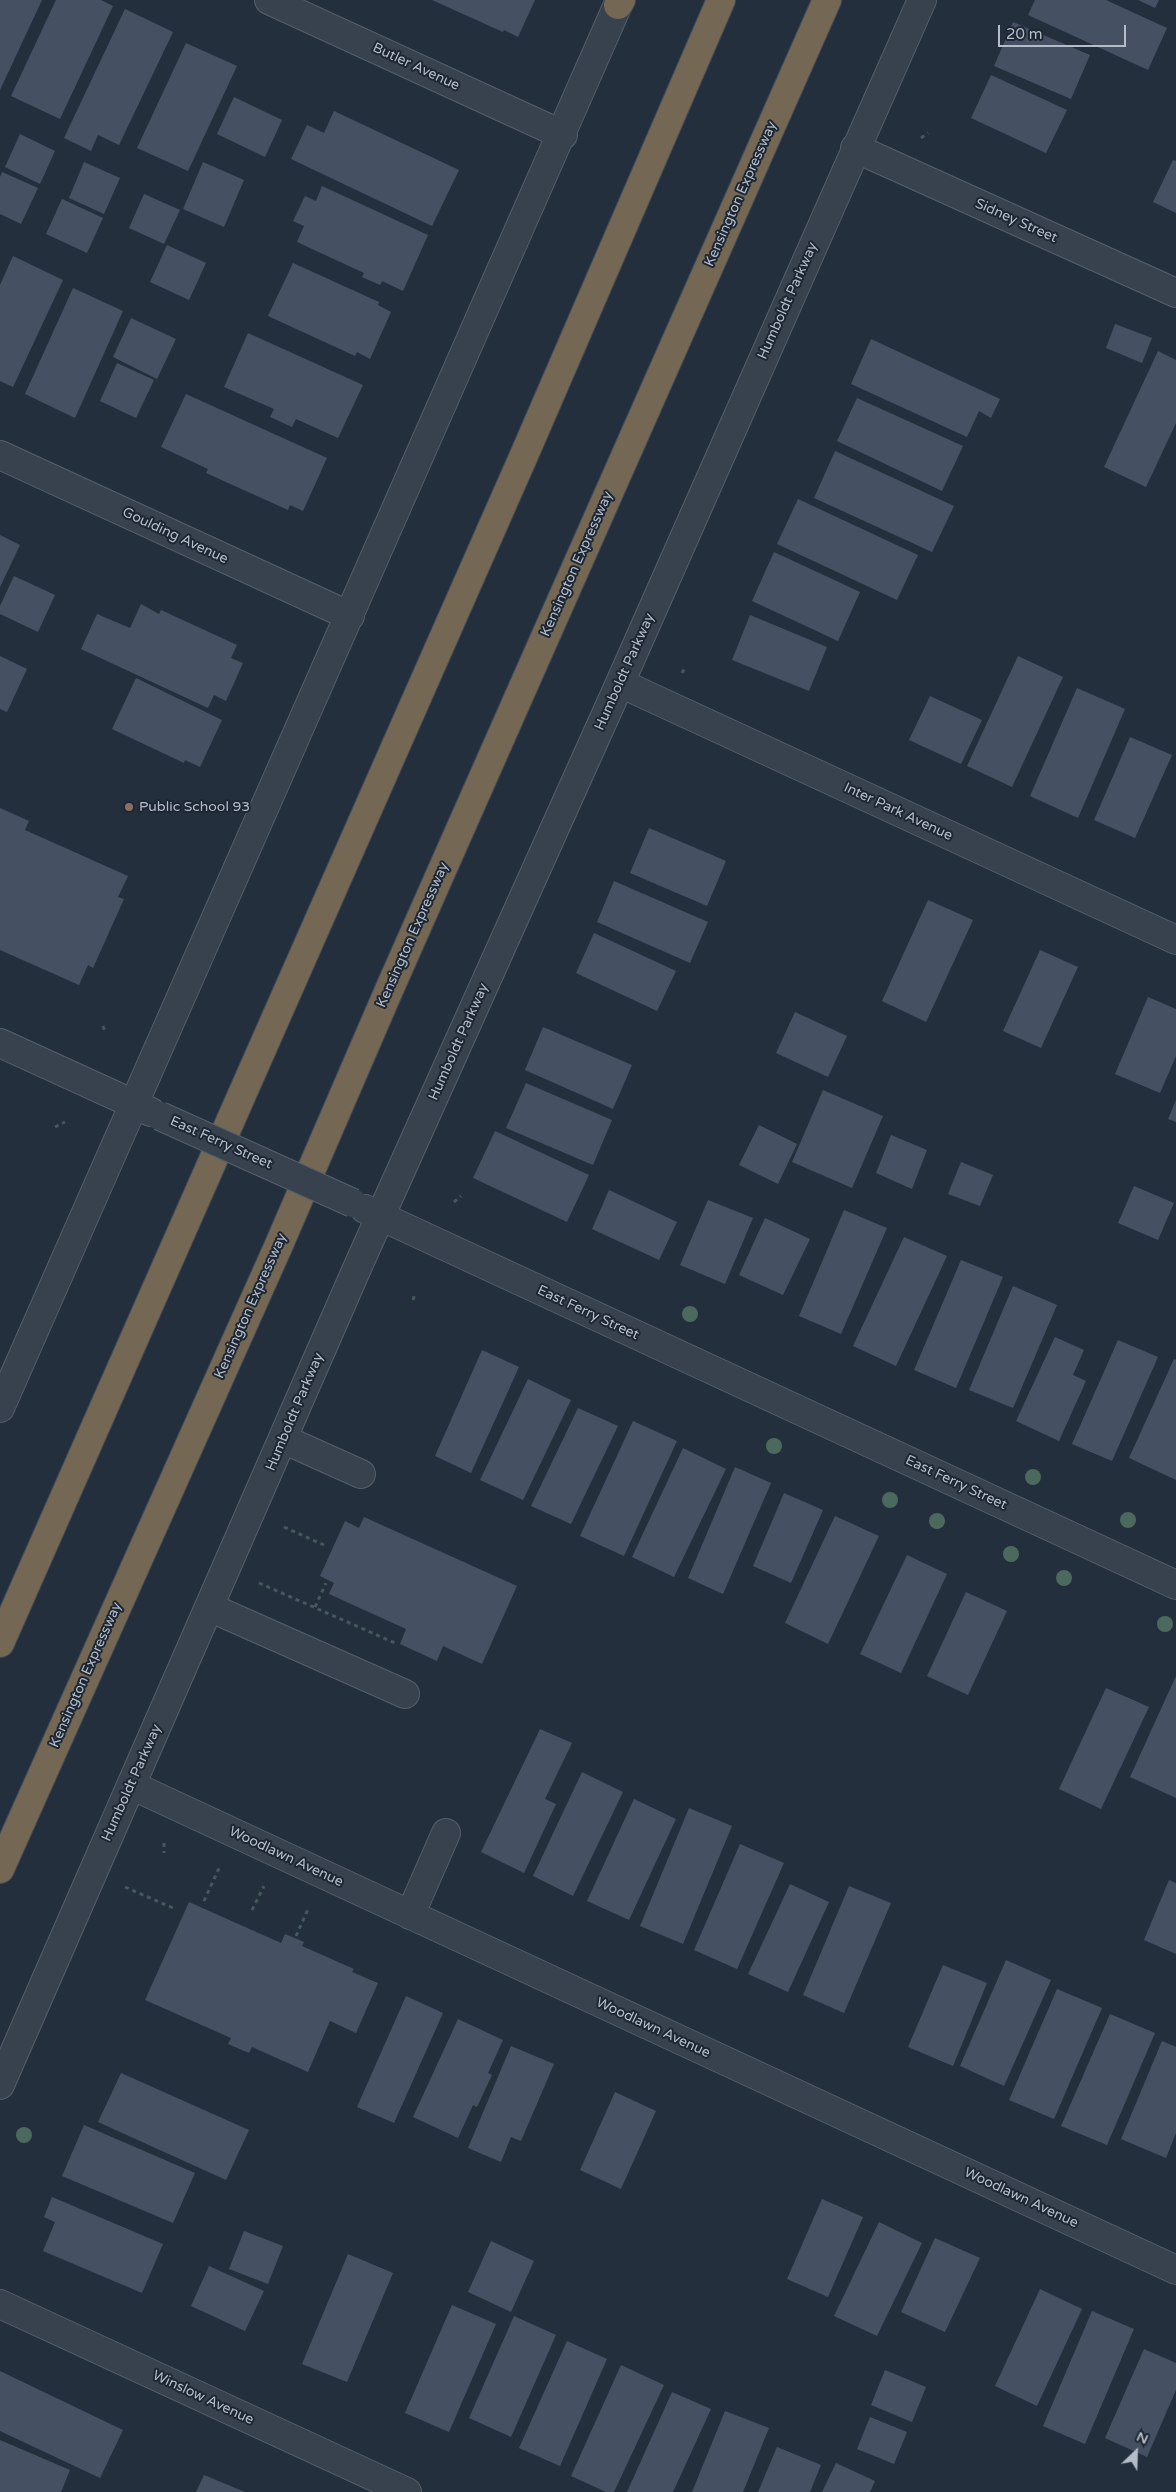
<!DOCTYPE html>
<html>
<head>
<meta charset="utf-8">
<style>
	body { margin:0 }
	#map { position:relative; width:1176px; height:2492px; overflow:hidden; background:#242f3e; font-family:"Varela Round",sans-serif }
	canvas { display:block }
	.north { position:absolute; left:1111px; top:2427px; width:50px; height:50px; -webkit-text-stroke:4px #1d2633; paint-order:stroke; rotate:24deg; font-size:14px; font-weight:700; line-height:20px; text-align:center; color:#b4bcc9 }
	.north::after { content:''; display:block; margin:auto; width:18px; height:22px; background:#b4bcc9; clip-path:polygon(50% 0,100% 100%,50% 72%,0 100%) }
	.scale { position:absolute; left:998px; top:25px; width:128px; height:22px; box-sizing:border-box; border:2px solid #b4bcc9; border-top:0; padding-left:6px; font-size:15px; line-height:18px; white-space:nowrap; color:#b4bcc9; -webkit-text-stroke:4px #1d2633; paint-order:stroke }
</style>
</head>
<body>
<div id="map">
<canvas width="1176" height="2492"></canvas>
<div class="north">N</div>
<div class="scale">20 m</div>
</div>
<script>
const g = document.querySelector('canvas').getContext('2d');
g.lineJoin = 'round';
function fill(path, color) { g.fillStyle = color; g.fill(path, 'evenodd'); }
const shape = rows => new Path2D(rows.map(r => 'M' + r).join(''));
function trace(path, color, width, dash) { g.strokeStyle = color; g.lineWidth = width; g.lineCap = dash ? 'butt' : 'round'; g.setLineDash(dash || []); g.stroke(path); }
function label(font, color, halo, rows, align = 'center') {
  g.font = font + ' "Varela Round",sans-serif'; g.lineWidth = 4; g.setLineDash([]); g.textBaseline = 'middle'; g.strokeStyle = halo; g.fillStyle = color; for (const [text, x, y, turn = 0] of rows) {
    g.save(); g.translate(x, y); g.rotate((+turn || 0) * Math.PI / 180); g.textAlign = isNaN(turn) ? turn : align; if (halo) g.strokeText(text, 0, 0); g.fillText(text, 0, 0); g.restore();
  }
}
const building = shape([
	[0,0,42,0,0,90],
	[56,0,101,0,113,6,60,119,11,96],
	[432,0,535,0,518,37,504,30,503,32],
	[1035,0,1106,0,1167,28,1148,70,1028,15],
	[1138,0,1159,0,1155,8],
	[125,9,173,32,119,145,98,135,91,151,64,138],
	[1013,22,1090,55,1071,99,994,66],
	[186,43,237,66,188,171,137,148],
	[991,75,1067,110,1046,153,971,118],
	[234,97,282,120,265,157,217,134],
	[334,111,459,170,432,226,291,159,307,125,324,133],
	[20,134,55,151,40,184,5,167],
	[1173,160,1176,161,1176,213,1153,202],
	[84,162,120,178,104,214,69,198],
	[203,162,244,180,224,227,183,209],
	[2,172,38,188,21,224,0,214,0,177],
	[322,186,428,235,403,291,382,281,380,285,362,277,364,273,297,242,304,226,293,221,305,196,316,201],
	[144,194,180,210,164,244,129,228],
	[62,199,103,218,87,253,46,234],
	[167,245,206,263,189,300,150,282],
	[13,256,63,280,13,387,0,381,0,285],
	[293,263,379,302,378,305,391,312,370,359,357,352,355,356,268,316],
	[73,288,123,311,75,418,25,394],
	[131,318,176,339,157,379,113,357],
	[1115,324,1152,338,1142,363,1106,348],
	[248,333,363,385,338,438,296,419,292,427,270,417,274,409,224,387],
	[871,339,1000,399,991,418,979,411,967,437,851,384],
	[1158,351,1176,360,1176,423,1146,487,1104,467],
	[117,363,154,380,136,418,100,401],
	[186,394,327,458,303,511,290,505,288,510,206,473,208,469,161,447],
	[857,398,963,446,942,491,837,441],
	[835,451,954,506,932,552,814,498],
	[798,499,918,555,897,600,777,544],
	[0,535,20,545,0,587],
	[774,552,860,592,838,641,752,601],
	[14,576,55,595,38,632,0,614,0,606],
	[141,604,159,614,161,610,237,645,231,658,243,663,226,701,214,695,208,708,81,649,97,614,130,628],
	[750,615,827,647,809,691,732,660],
	[0,656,27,669,7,712,0,709],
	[1018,656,1063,677,1012,787,967,766],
	[136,678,222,720,200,767,185,760,184,763,112,729],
	[1077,688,1125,709,1078,818,1030,796],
	[930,696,982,720,961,764,909,740],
	[1130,737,1172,755,1135,838,1094,820],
	[0,808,29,821,25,830,128,876,118,897,124,899,93,968,88,965,79,985,0,950],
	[649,828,726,861,707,906,630,873],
	[614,881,708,922,690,963,597,922],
	[928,900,973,920,926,1022,882,1001],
	[594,933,676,971,657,1011,576,973],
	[1040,950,1078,967,1041,1048,1003,1031],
	[1148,997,1176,1009,1176,1056,1160,1093,1115,1074],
	[795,1012,847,1036,828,1077,776,1053],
	[543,1027,632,1065,613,1109,525,1070],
	[526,1083,612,1120,593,1165,506,1128],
	[823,1090,883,1116,852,1188,792,1162],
	[1176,1100,1176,1122,1168,1119],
	[759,1125,797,1144,778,1184,739,1165],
	[495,1131,589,1175,567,1222,473,1178],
	[891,1135,927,1150,912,1189,876,1173],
	[961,1162,993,1175,980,1206,948,1194],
	[1134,1186,1174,1203,1158,1240,1118,1223],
	[609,1190,677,1222,659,1260,592,1229],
	[708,1200,753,1218,725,1284,680,1265],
	[844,1210,887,1228,841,1334,799,1316],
	[765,1218,810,1239,783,1295,739,1275],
	[904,1237,947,1256,896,1366,853,1346],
	[961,1260,1003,1277,956,1388,914,1370],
	[1013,1286,1057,1305,1013,1408,969,1390],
	[1055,1337,1084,1350,1073,1375,1086,1381,1059,1441,1016,1421],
	[1118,1340,1158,1357,1112,1461,1072,1444],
	[482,1350,519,1367,471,1473,435,1456],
	[1174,1359,1176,1360,1176,1480,1129,1458],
	[528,1379,571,1400,523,1500,480,1480],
	[578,1408,618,1426,571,1524,531,1506],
	[633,1421,677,1441,624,1556,580,1536],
	[683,1448,726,1469,674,1577,632,1557],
	[735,1467,771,1483,723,1594,688,1578],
	[784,1493,823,1510,791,1583,753,1566],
	[835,1516,879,1536,828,1644,785,1623],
	[364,1517,517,1586,482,1664,443,1646,437,1661,400,1644,406,1629,329,1594,334,1583,320,1576,345,1521,359,1528],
	[907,1555,947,1574,901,1673,860,1654],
	[966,1592,1007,1611,968,1695,927,1676],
	[1176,1676,1176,1798,1130,1777],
	[1106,1688,1149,1707,1101,1809,1059,1789],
	[540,1729,572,1743,545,1799,556,1804,524,1873,481,1852],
	[582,1772,623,1792,573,1896,533,1876],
	[634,1799,676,1819,629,1920,587,1901],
	[689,1808,732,1826,683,1944,640,1926],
	[740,1844,784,1863,737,1969,694,1950],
	[1169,1880,1176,1883,1176,1954,1144,1940],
	[790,1884,829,1902,788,1992,748,1974],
	[849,1886,891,1903,844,2013,803,1995],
	[189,1902,281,1943,285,1934,304,1942,302,1946,354,1969,352,1972,378,1983,356,2033,330,2021,308,2072,252,2047,249,2053,228,2044,231,2038,145,2000],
	[1006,1960,1051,1980,1004,2086,960,2066],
	[943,1965,987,1983,953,2066,908,2047],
	[1057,1989,1102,2008,1054,2119,1009,2100],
	[406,1996,443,2013,394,2123,357,2107],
	[1110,2014,1155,2033,1107,2145,1061,2126],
	[458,2019,503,2040,488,2073,492,2075,477,2107,473,2105,458,2138,413,2117],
	[1162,2041,1176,2047,1176,2133,1166,2158,1121,2139],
	[511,2046,554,2064,521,2141,511,2137,501,2162,468,2148],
	[121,2073,249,2130,226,2180,98,2122],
	[615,2092,656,2111,621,2189,580,2170],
	[84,2125,195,2173,173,2223,62,2176],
	[52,2197,163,2244,142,2293,43,2251,55,2222,44,2217],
	[822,2199,863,2217,828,2297,787,2279],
	[879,2222,922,2243,877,2336,834,2316],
	[244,2231,283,2246,268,2284,229,2269],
	[935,2238,980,2258,945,2332,901,2312],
	[491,2241,534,2261,511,2312,468,2292],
	[348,2254,393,2273,347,2382,302,2364],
	[209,2266,264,2291,245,2331,191,2306],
	[1040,2289,1082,2309,1037,2406,995,2386],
	[452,2305,496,2324,449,2432,405,2413],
	[1092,2311,1134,2329,1085,2444,1043,2426],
	[514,2316,556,2335,511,2437,469,2418],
	[567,2341,607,2359,560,2466,519,2448],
	[1144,2349,1176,2363,1176,2390,1147,2457,1105,2438],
	[621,2365,664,2385,614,2492,606,2492,571,2476],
	[885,2370,926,2387,912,2422,871,2405],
	[0,2371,123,2430,100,2478,0,2431],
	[672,2392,711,2409,673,2492,627,2492],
	[725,2411,769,2428,743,2492,692,2492],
	[870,2417,907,2432,894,2464,857,2449],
	[0,2440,70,2470,61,2492,0,2492],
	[777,2447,821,2465,810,2492,758,2492],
	[836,2463,875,2481,870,2492,822,2492],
	[204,2475,245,2492,196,2492]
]);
const path = shape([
	[921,138,928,133],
	[682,673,686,666],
	[103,1026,105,1032],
	[55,1127,65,1122],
	[454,1202,461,1196],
	[413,1300,415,1293],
	[284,1527,324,1545],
	[259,1583,395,1643],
	[315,1607,326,1583],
	[164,1843,164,1853],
	[125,1887,173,1908],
	[204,1901,220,1866],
	[252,1910,264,1886],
	[296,1936,309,1907]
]);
const minor = shape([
	[269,0,563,135],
	[855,148,1176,293],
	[0,455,350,616],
	[620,683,1176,940],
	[0,1043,151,1112],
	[365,1209,1176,1585],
	[0,1408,620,0],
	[283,1439,361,1474],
	[209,1607,405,1694],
	[131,1785,1176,2270],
	[410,1915,446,1833],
	[0,2085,358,1266,620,683,922,0],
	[0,2304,407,2492]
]);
const highway = shape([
	[618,5,621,0],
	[0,1643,525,453,721,0],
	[0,1869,278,1247,389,990,827,0]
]);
const minorBridge = shape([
	[160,1116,353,1203]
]);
const trees = [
	[690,1314],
	[774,1446],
	[1033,1477],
	[890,1500],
	[1128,1520],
	[937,1521],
	[1011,1554],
	[1064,1578],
	[1165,1624],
	[24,2135]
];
const markers = [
	[129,807,5,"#8d6e63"]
];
const streetNames = [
	["Butler Avenue",416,67,25],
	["Kensington Expressway",741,194,-66],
	["Sidney Street",1016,221,24],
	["Humboldt Parkway",788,301,-66],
	["Goulding Avenue",175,536,25],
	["Kensington Expressway",577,564,-66],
	["Humboldt Parkway",625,672,-66],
	["Inter Park Avenue",898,812,25],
	["Kensington Expressway",413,935,-66],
	["Humboldt Parkway",459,1042,-66],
	["East Ferry Street",221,1143,24],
	["Kensington Expressway",251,1306,-66],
	["East Ferry Street",588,1313,25],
	["Humboldt Parkway",295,1412,-67],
	["East Ferry Street",956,1483,25],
	["Kensington Expressway",86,1675,-66],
	["Humboldt Parkway",132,1783,-66],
	["Woodlawn Avenue",286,1857,25],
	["Woodlawn Avenue",653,2028,25],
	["Woodlawn Avenue",1021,2198,25],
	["Winslow Avenue",203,2398,25]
];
const poiNames = [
	["Public School 93",139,807]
];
fill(building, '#455162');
trace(minor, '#565f6c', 30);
trace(highway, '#434c59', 30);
trace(path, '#44595c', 3, [4, 4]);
trace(minor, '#38414e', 28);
trace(highway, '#746855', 28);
trace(minorBridge, '#565f6c', 30, []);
trace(minorBridge, '#38414e', 28);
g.fillStyle = '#4b6a5d';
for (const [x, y] of trees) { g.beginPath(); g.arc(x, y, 8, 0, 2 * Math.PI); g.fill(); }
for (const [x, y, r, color] of markers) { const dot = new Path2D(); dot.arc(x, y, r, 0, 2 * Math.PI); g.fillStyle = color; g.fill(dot); trace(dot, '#1d2633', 2); }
label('14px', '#b4bcc9', '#1d2633', streetNames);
label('14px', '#b4bcc9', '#1d2633', poiNames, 'left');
</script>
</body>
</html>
